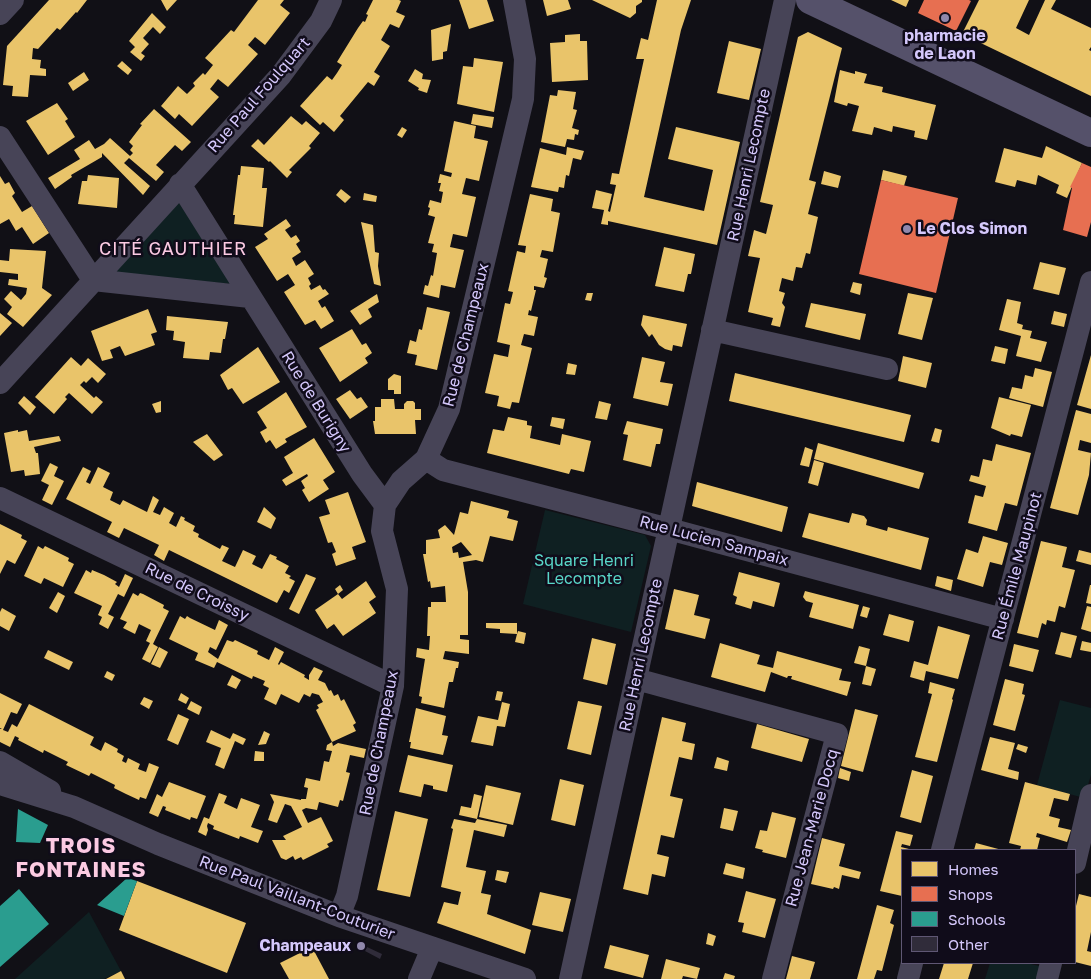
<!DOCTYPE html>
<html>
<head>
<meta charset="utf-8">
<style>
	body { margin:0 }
	#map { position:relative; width:1091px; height:979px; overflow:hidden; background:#111016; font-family:"Golos Text",sans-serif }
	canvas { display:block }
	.legend { position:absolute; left:901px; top:849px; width:175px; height:115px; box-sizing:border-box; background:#100c1a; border:1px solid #5f5774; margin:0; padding:6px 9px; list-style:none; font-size:15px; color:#d5c8fc }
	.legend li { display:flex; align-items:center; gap:10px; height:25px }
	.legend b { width:25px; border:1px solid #5f5774 }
</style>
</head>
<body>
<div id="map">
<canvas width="1091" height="979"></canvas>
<ul class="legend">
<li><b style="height:14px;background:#e9c46a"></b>Homes</li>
<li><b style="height:14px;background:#e76f51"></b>Shops</li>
<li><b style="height:14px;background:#2a9d8f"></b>Schools</li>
<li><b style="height:14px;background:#302c3a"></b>Other</li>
</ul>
</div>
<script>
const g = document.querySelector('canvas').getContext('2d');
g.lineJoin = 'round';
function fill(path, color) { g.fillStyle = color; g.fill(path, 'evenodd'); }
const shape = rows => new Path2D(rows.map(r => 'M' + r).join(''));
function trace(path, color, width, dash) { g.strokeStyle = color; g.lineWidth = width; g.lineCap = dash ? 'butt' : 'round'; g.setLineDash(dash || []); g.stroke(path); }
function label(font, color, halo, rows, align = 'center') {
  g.font = font + ' "Golos Text",sans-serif'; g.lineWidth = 5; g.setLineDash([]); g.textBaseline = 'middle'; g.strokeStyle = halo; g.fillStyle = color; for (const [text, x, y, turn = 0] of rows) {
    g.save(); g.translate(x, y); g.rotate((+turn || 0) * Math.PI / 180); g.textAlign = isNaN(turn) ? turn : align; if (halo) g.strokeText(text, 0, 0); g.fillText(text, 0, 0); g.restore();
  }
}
const green = shape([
	[178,201,231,284,108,273],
	[545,510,645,535,651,546,631,632,523,604],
	[1060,700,1091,708,1091,775,1084,798,1037,785],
	[89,912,121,971,104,979,15,979],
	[990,963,1026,963,1044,967,1041,979,985,979]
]);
const homes = shape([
	[49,0,87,0,77,13,76,12,60,30,57,28,38,49,33,48,32,59,41,60,40,68,46,69,46,76,30,75,28,97,12,96,13,86,3,85,7,46],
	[161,0,177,0,167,11],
	[258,0,284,0,280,5,290,13,265,45,255,37,248,45,258,54,228,87,218,79,210,89,219,97,192,126,179,114,175,119,161,106,178,86,187,94,195,86,193,83,203,73,205,75,213,65,205,58,231,30,234,32],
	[373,0,399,0,401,1,396,12,405,16,399,28,390,24,381,40,390,46,374,72,380,76,374,86,368,82,340,116,344,120,334,132,323,122,320,125,300,106,327,76,332,80,337,73,342,65,337,62,358,28,363,21,365,22,368,15,366,14],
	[459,0,487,0,494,21,469,29],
	[543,0,568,0,571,9,547,16],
	[592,0,642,0,642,2,636,6,636,13,630,18],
	[657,0,691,0,681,30,644,197,704,211,713,170,668,159,676,127,740,142,717,245,608,221,608,225,601,224,604,210,592,208,596,190,612,194,608,211,610,212,616,185,610,184,612,173,619,174,644,59,636,59,641,38,648,40],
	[891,0,909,0,906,7],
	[979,0,1029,0,1016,28,1029,35,1045,0,1056,0,1051,9,1091,28,1091,47,1089,50,1091,51,1091,96,962,34],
	[152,13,166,27,160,34,153,27,143,38,149,44,141,53,145,56,141,61,130,52,135,47,129,41],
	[451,24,447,51,443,52,443,59,432,61,431,30],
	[808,32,842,48,809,180,816,182,808,214,818,217,810,254,806,253,802,268,796,267,793,281,782,278,779,291,785,293,782,303,785,307,780,327,771,325,773,318,748,312,760,258,748,256,754,230,766,234,773,205,760,202,798,37],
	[580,34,580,41,587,41,588,80,552,82,550,43,565,42,565,35],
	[729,41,761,49,749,100,717,93],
	[474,58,503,62,494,112,457,104,463,66,473,67],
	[122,61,132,70,128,75,117,66],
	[415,69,423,74,422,79,431,80,427,93,418,90,419,88,408,81],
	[840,70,855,74,855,71,867,74,864,83,883,87,882,92,936,105,927,140,914,137,915,131,893,126,892,132,874,127,872,135,852,131,859,106,848,103,847,106,834,102],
	[84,72,89,80,73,91,68,83],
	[558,90,576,92,573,109,577,110,572,128,579,130,578,135,575,134,574,140,567,139,565,147,541,142,550,95,557,96],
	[57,103,68,119,65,121,75,137,48,155,26,121],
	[154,109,191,142,182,151,175,145,156,165,164,172,156,181,129,158,124,163,150,186,143,195,102,153,102,157,71,175,72,177,55,189,48,178,80,159,74,150,89,140,95,149,104,144,110,138,130,156,133,153,130,150,133,146,129,142,142,125,140,124],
	[473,114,494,117,492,128,471,124],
	[291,116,302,125,306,121,320,133,309,146,311,148,289,170,292,172,287,178,270,161,269,162,251,146,258,139,264,145],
	[454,121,476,126,474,138,488,141,479,181,466,178,462,194,476,197,467,237,453,234,450,247,464,250,455,288,441,285,439,298,423,294,425,285,428,286,431,275,433,276,437,253,432,252,434,244,428,243,435,217,428,215,430,208,428,207,430,200,441,203,443,192,439,191,441,183,438,183,440,174,451,177,452,173,444,171],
	[402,127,407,130,402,138,397,135],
	[1046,146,1082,163,1067,198,1056,193,1059,185,1038,175,1036,185,1017,180,1015,187,995,182,1004,148,1042,158],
	[567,147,584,151,581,160,573,158,569,176,566,175,564,188,559,187,558,192,531,187,540,148,566,155],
	[241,166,264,168,262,188,267,188,263,227,234,224,235,215,233,215,238,175,240,175],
	[883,170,907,176,904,186,881,180],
	[824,171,841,176,838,188,821,184],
	[88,175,119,178,117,208,78,204,82,181,87,181],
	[0,176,5,184,9,182,15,193,12,196,22,212,32,206,49,233,33,244,22,227,16,231,9,219,0,224],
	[341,189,351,197,345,203,336,195],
	[364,193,377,196,376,202,363,200],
	[530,194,553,199,551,211,560,213,553,252,542,250,540,257,548,259,544,277,547,278,544,288,534,286,534,290,536,290,531,311,529,310,528,315,538,317,534,336,524,334,521,345,532,348,519,403,512,402,510,409,497,406,499,396,485,393,494,354,508,357,510,345,497,342,505,303,510,304,513,292,508,291,517,251,525,253,526,246,518,245],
	[286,219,291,226,285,230,291,238,296,235,300,241,296,244,301,252,292,258,296,266,305,260,314,274,308,278,311,284,309,286,311,290,320,285,323,290,325,289,329,294,318,301,322,308,325,306,334,321,321,329,315,320,305,325,284,292,295,285,288,274,277,281,255,247,268,239,264,234],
	[361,222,373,225,375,252,379,253,378,266,381,286,374,284],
	[664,247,695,254,691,274,688,274,684,292,655,286],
	[10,249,46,251,42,288,52,295,23,327,7,314,12,307,4,299,11,291,21,300,26,294,27,288,8,285,9,279,18,280,18,274,0,272,0,260,9,261],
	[1040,262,1066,268,1059,295,1033,289],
	[853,282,862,284,860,295,850,292],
	[587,293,593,293,591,301,585,300],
	[908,293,933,298,922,340,898,334],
	[377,294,379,302,368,309,372,317,360,325,350,311],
	[1007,299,1021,302,1017,323,1023,325,1022,329,1032,331,1030,338,1047,342,1041,362,1016,356,1021,336,999,330],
	[811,303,866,314,860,340,805,327],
	[427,307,450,312,437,370,415,365,417,355,407,353,410,340,416,342,419,329,422,330],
	[148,309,157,332,151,334,155,345,125,356,120,346,110,350,113,358,102,361,91,331],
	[1054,311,1067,314,1064,327,1051,324],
	[0,313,12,323,0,336],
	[643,315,687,324,682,347,673,345,672,351,665,349,659,345,652,334,649,337,641,325],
	[167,316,228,322,225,339,223,339,221,353,210,352,209,360,183,358,185,342,173,340,174,331,166,330],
	[352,329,362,345,366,343,372,353,365,358,368,363,340,382,319,348],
	[995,346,1008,349,1005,364,991,361],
	[258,347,280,382,243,404,232,388,228,390,220,375],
	[1091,355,1091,409,1077,405],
	[903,356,932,363,926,388,898,381],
	[71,357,81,366,88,358,106,374,98,383,92,377,86,383,84,381,80,385,94,398,96,396,103,402,92,414,69,393,65,397,67,399,54,414,35,397],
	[642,357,665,362,660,382,673,384,668,406,633,398],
	[568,363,577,365,575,375,566,374],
	[1035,368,1052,372,1043,407,1009,398,1012,387,1022,389,1025,375,1033,377],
	[735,373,911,415,904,442,729,401],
	[394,374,401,376,401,394,394,394,394,390,388,390,388,379],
	[350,390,357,399,361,397,368,407,350,419,336,399],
	[286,392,307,427,285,439,287,442,276,449,270,440,266,443,260,432,267,428,257,412],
	[24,396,36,407,30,415,18,403],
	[999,397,1031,405,1022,437,1011,434,1010,436,991,428],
	[381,399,394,399,395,409,404,409,404,404,407,401,413,401,415,403,415,409,421,409,421,420,415,420,416,434,375,434,373,421,375,421,375,407,381,407],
	[161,401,161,412,156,413,152,404],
	[599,401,611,404,607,420,595,418],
	[1076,410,1091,414,1091,443,1080,440,1078,450,1091,453,1089,475,1078,515,1050,508],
	[508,417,527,421,527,425,532,426,530,438,560,445,562,434,591,441,584,472,571,469,569,474,487,453,493,429,504,431],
	[552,417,565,419,563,429,550,426],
	[627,421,663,429,660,444,656,444,651,467,623,460,628,435,623,434],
	[935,428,942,430,939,443,931,441],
	[18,430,18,432,27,430,29,441,59,436,61,441,34,447,36,453,38,453,40,474,25,476,24,470,11,472,4,433],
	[207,434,223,455,214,461,193,442],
	[314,438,335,472,323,480,329,489,309,502,302,490,305,488,301,481,308,476,307,474,286,486,282,480,293,473,284,457],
	[818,443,924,473,919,489,814,459],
	[996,444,1031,453,1017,506,1005,503,997,531,968,523,975,495,983,497,986,486,969,481,971,475,979,477,983,459,992,461],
	[805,447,813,450,809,467,800,465],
	[814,460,824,463,818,486,808,483],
	[50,463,58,467,54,476,64,481,52,505,42,500,49,485,41,481],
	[83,467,91,471,86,482,90,484,98,467,110,473,103,487,113,492,110,500,120,505,123,500,147,512,153,496,159,500,153,512,160,515,164,507,174,513,169,523,176,527,181,516,185,518,184,520,195,526,193,531,199,534,198,537,220,549,222,545,229,548,222,561,235,567,243,550,256,556,252,564,262,569,270,554,277,557,276,559,289,566,285,573,291,576,289,578,295,581,289,593,284,590,277,603,169,550,164,561,154,555,159,545,124,528,119,538,107,532,112,522,66,499],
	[697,482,788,507,782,532,692,506],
	[348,492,366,542,352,547,356,559,336,566,332,554,336,552,332,542,328,543,319,517,330,514,325,500],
	[471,501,509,511,507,518,518,521,513,541,490,536,483,562,476,560,463,562,468,592,468,635,460,635,460,639,469,640,469,654,445,651,443,659,459,662,458,668,456,668,453,682,449,682,444,708,421,703,422,697,419,696,425,659,416,657,417,648,429,650,430,636,427,636,428,607,431,607,431,602,446,602,445,586,431,588,430,581,428,582,423,554,426,554,426,540,440,538,438,530,445,525,454,535,460,512,468,514],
	[461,542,472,555,459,558,458,552,453,553,452,547],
	[264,507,276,518,271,529,257,522],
	[809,513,849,523,852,513,864,516,867,520,866,525,887,531,888,527,929,538,921,570,802,537],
	[0,524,22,535,21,538,27,541,15,564,7,560,0,574],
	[983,536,1008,543,1002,565,990,562,983,587,957,579,966,549,978,553],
	[1041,541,1067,547,1062,567,1075,570,1065,608,1059,606,1055,622,1047,620,1046,625,1042,623,1038,638,1017,633],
	[38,546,43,549,45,546,69,558,68,561,74,564,63,587,44,578,41,584,24,576],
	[1079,550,1091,553,1091,565,1076,561],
	[86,570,91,573,92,570,104,575,117,582,115,584,119,587,125,574,133,578,124,597,118,594,108,614,114,617,108,629,99,624,102,617,98,615,102,606,74,593],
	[739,572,780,583,774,607,753,601,751,609,735,604,737,597,733,595],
	[306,574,316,578,299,614,289,609],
	[937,576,953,580,951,591,935,586],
	[366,581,376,597,369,602,376,613,343,636,334,624,327,629,315,610,338,594,335,589,340,585,343,590,338,594,342,599],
	[1090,585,1091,585,1091,604,1086,603],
	[674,589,699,595,694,615,710,619,705,639,665,629],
	[805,591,859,605,853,629,809,617,813,603,806,601,803,597],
	[58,592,65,596,57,613,49,608],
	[133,593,138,596,140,593,143,594,164,605,163,608,169,611,153,644,158,647,150,663,142,659,150,643,146,641,151,630,139,624,135,634,123,628,127,622,120,619],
	[863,606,870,608,867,618,860,616],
	[1087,606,1091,607,1091,632,1081,629],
	[2,608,16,616,9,631,0,626,0,612],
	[889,614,914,621,909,642,883,635],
	[180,616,185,619,187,616,190,618,215,630,219,620,228,625,216,650,210,647,208,652,218,659,227,640,233,642,235,640,258,651,257,654,269,660,275,647,284,652,278,664,279,665,281,662,305,675,304,677,309,680,309,675,314,667,323,671,318,680,325,683,329,691,331,690,334,696,338,694,341,701,344,699,356,723,353,725,356,731,332,742,316,710,319,708,317,705,323,702,319,695,312,693,310,697,304,694,299,703,281,694,276,705,264,699,269,688,263,685,265,681,253,676,252,679,217,662,214,668,195,660,198,653,169,639],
	[486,623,517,623,517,634,518,631,526,633,524,644,515,642,517,634,500,633,500,629,486,628],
	[938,626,970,635,958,679,926,671,924,681,910,677,914,661,928,665],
	[1061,632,1077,636,1071,658,1055,654],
	[592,638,616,644,607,685,583,679],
	[1082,641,1091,643,1091,652,1080,650],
	[720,643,760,655,757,664,773,668,777,651,842,669,839,680,851,682,847,696,791,679,792,676,788,676,787,678,771,672,765,692,711,677],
	[1014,644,1039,650,1033,672,1009,666],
	[859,646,870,649,866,666,876,669,871,686,862,684,866,666,854,663],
	[159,647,168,652,160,668,151,664],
	[48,650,73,662,69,670,44,658],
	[107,671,115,675,112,681,104,677],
	[232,675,241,680,236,689,227,685],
	[1005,679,1024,684,1022,694,1025,695,1015,731,993,725],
	[930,682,955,689,952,699,953,700,937,762,915,757,932,694,928,693],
	[497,691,503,692,501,701,495,700],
	[0,693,22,704,17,714,11,712,3,730,8,732,12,724,17,727,29,704,94,737,90,745,101,751,105,742,118,749,117,752,124,756,122,761,126,763,128,758,140,764,138,769,146,772,149,763,159,767,146,799,140,797,139,800,126,794,114,788,115,785,91,773,89,776,66,765,68,762,44,750,43,753,18,740,19,738,15,736,10,747,0,742,0,729,2,729,0,728],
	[181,693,189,698,186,704,178,700],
	[144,697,153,701,149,709,140,704],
	[191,701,202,707,199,715,187,709],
	[578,701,602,706,591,755,567,749],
	[502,702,510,704,505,727,497,726,493,746,471,742,478,716,498,720],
	[416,708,446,716,442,735,448,736,443,755,410,748,411,742,409,742],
	[855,709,878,715,863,772,841,766],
	[178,714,189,719,178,745,167,740],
	[662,717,686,723,682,741,695,744,692,760,679,757,670,796,683,799,674,838,661,835,657,854,669,857,665,877,652,874,648,895,623,889],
	[757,724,809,739,802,762,751,748],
	[211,730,230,739,233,733,246,739,243,745,235,741,224,769,215,765,221,748,206,742],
	[264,731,270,734,266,744,258,745],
	[990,737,1015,743,1008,769,1019,772,1018,780,981,770],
	[332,742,333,746,338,743,366,749,364,758,350,755,346,772,350,773,343,801,340,800,338,807,319,802,317,810,306,808,302,810,308,823,321,817,333,841,327,844,329,847,303,860,301,857,295,860,293,856,286,860,281,858,272,840,286,840,283,836,302,827,291,806,285,804,277,823,268,820,274,802,270,794,301,800,301,799,306,799,308,788,304,787,306,778,320,781,324,761,329,762,332,751,326,750,327,745],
	[1018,744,1028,747,1026,753,1016,749],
	[255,751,264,752,264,761,254,761],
	[408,755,453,765,447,792,433,789,433,786,424,784,421,797,399,792],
	[717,757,729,761,727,771,714,768],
	[840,768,851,772,849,781,838,778],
	[912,770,933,776,921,823,900,817],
	[560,779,584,785,575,826,551,820],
	[169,782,206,796,197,819,191,817,190,820,165,810,166,807,163,806,158,817,149,813,157,794,162,797],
	[1025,782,1070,794,1068,801,1054,798,1049,816,1060,819,1058,827,1071,830,1067,842,1037,833,1036,837,1040,838,1037,850,1020,850,1021,846,1009,843],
	[486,785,521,793,513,825,479,817],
	[219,793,227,796,224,803,237,809,241,798,260,805,251,827,263,831,258,843,240,836,239,839,213,829,214,826,208,823,207,826,208,830,206,836,198,832,204,817,209,819],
	[474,794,482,796,477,819,459,815,461,806,471,808],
	[724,808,738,811,733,831,720,828],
	[395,811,428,819,410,897,377,890],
	[772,812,796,818,786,858,762,852,763,850,755,848,760,830,767,831],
	[454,819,475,823,477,819,507,825,504,837,474,830,466,867,486,871,481,893,491,895,487,914,531,930,525,954,437,923,444,902,458,905,461,892,441,887,453,829,451,828],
	[896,831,913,835,910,846,902,844,901,847,913,850,902,850,902,896,880,891],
	[822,838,845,844,839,866,861,872,859,879,842,875,839,889,834,887,833,889,811,884],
	[976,843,1002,850,974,850],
	[726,863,745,868,743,879,723,874],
	[497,870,509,872,506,883,495,880],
	[137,881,246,923,227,973,119,930],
	[746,891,776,899,765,938,742,932,744,923,738,922],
	[540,892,571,899,563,932,532,925],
	[1079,894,1091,897,1091,932,1087,951,1091,952,1091,966,1075,962,1075,910],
	[877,905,894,910,890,923,894,925,882,971,877,970,874,979,857,979],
	[708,933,716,936,713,946,706,944],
	[610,945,649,955,643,978,604,968],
	[312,947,329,979,289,979,280,963],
	[792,956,815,962,810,979,786,979],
	[666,959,700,968,697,979,683,976,682,979,661,979],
	[944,963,973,963,968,979,939,979],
	[121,971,125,979,106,979],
	[725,973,735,976,734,979,723,979]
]);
const shops = shape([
	[924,0,969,0,971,1,956,31,918,13],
	[1082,163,1091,167,1091,222,1087,237,1063,230,1072,188,1070,187],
	[881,180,958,198,936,293,859,274]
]);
const schools = shape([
	[18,809,48,825,40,843,16,842],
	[127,878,137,881,124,916,97,905],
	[19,889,49,924,0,967,0,906]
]);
const building = shape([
	[367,947,382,954,380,959,365,951]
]);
const street = shape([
	[0,14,13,0],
	[0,137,93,280],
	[180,184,362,474,385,505],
	[93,280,250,297],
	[712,330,887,369],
	[0,383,281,75,321,21,331,0],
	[426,459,443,470,669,529,1003,619],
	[0,498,393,686],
	[636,679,837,734,773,979],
	[0,762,50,791],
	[0,784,74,807,158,844,339,916,525,979],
	[942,850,1091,282],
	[1075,863,1091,795],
	[339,916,347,896,393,686,397,589,382,531,385,505,401,481,426,459,449,409,523,99,525,59,514,0],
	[419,979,432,948],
	[570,979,785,0],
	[908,979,912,963],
	[1047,979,1051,963]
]);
const secondary = shape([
	[810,0,1091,133]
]);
const markers = [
	[945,18,5,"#9088ac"],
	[907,229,5,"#9088ac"],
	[361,946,5,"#9088ac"]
];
const poiNames = [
	["pharmacie",945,36],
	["de Laon",945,54],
	["Le Clos Simon",917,229,"left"],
	["Champeaux",351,946,"right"]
];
const streetNames = [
	["Rue Paul Foulquart",259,95,-49],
	["Rue Henri Lecompte",749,165,-78],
	["Rue de Champeaux",466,335,-76],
	["Rue de Burigny",316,402,58],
	["Rue Lucien Sampaix",714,541,15],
	["Rue Émile Maupinot",1017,566,-75],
	["Rue de Croissy",197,592,26],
	["Rue Henri Lecompte",641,655,-78],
	["Rue de Champeaux",379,743,-79],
	["Rue Jean-Marie Docq",812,828,-75],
	["Rue Paul Vaillant-Couturier",297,898,21]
];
const parkNames = [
	["Square Henri",584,561],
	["Lecompte",584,579]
];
const neighbourhoodNames = [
	["CITÉ GAUTHIER",173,249]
];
const districtNames = [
	["TROIS",81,846],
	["FONTAINES",81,870]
];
fill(green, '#0f2022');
fill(homes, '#e9c46a');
fill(shops, '#e76f51');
fill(schools, '#2a9d8f');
fill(building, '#302c3a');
trace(street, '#474457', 22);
trace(secondary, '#55516a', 28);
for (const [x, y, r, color] of markers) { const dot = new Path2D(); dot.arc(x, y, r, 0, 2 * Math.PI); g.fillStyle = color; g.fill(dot); trace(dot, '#100c1a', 2); }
label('bold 16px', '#d5c8fc', '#100c1a', poiNames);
label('16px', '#d5c8fc', '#100c1a', streetNames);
label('16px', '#59d7c9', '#100c1a', parkNames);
g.letterSpacing = '1px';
label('18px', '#fccae3', '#100c1a', neighbourhoodNames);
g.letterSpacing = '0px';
g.letterSpacing = '1px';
label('bold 21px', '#fccae3', '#100c1a', districtNames);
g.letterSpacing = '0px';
</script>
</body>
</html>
